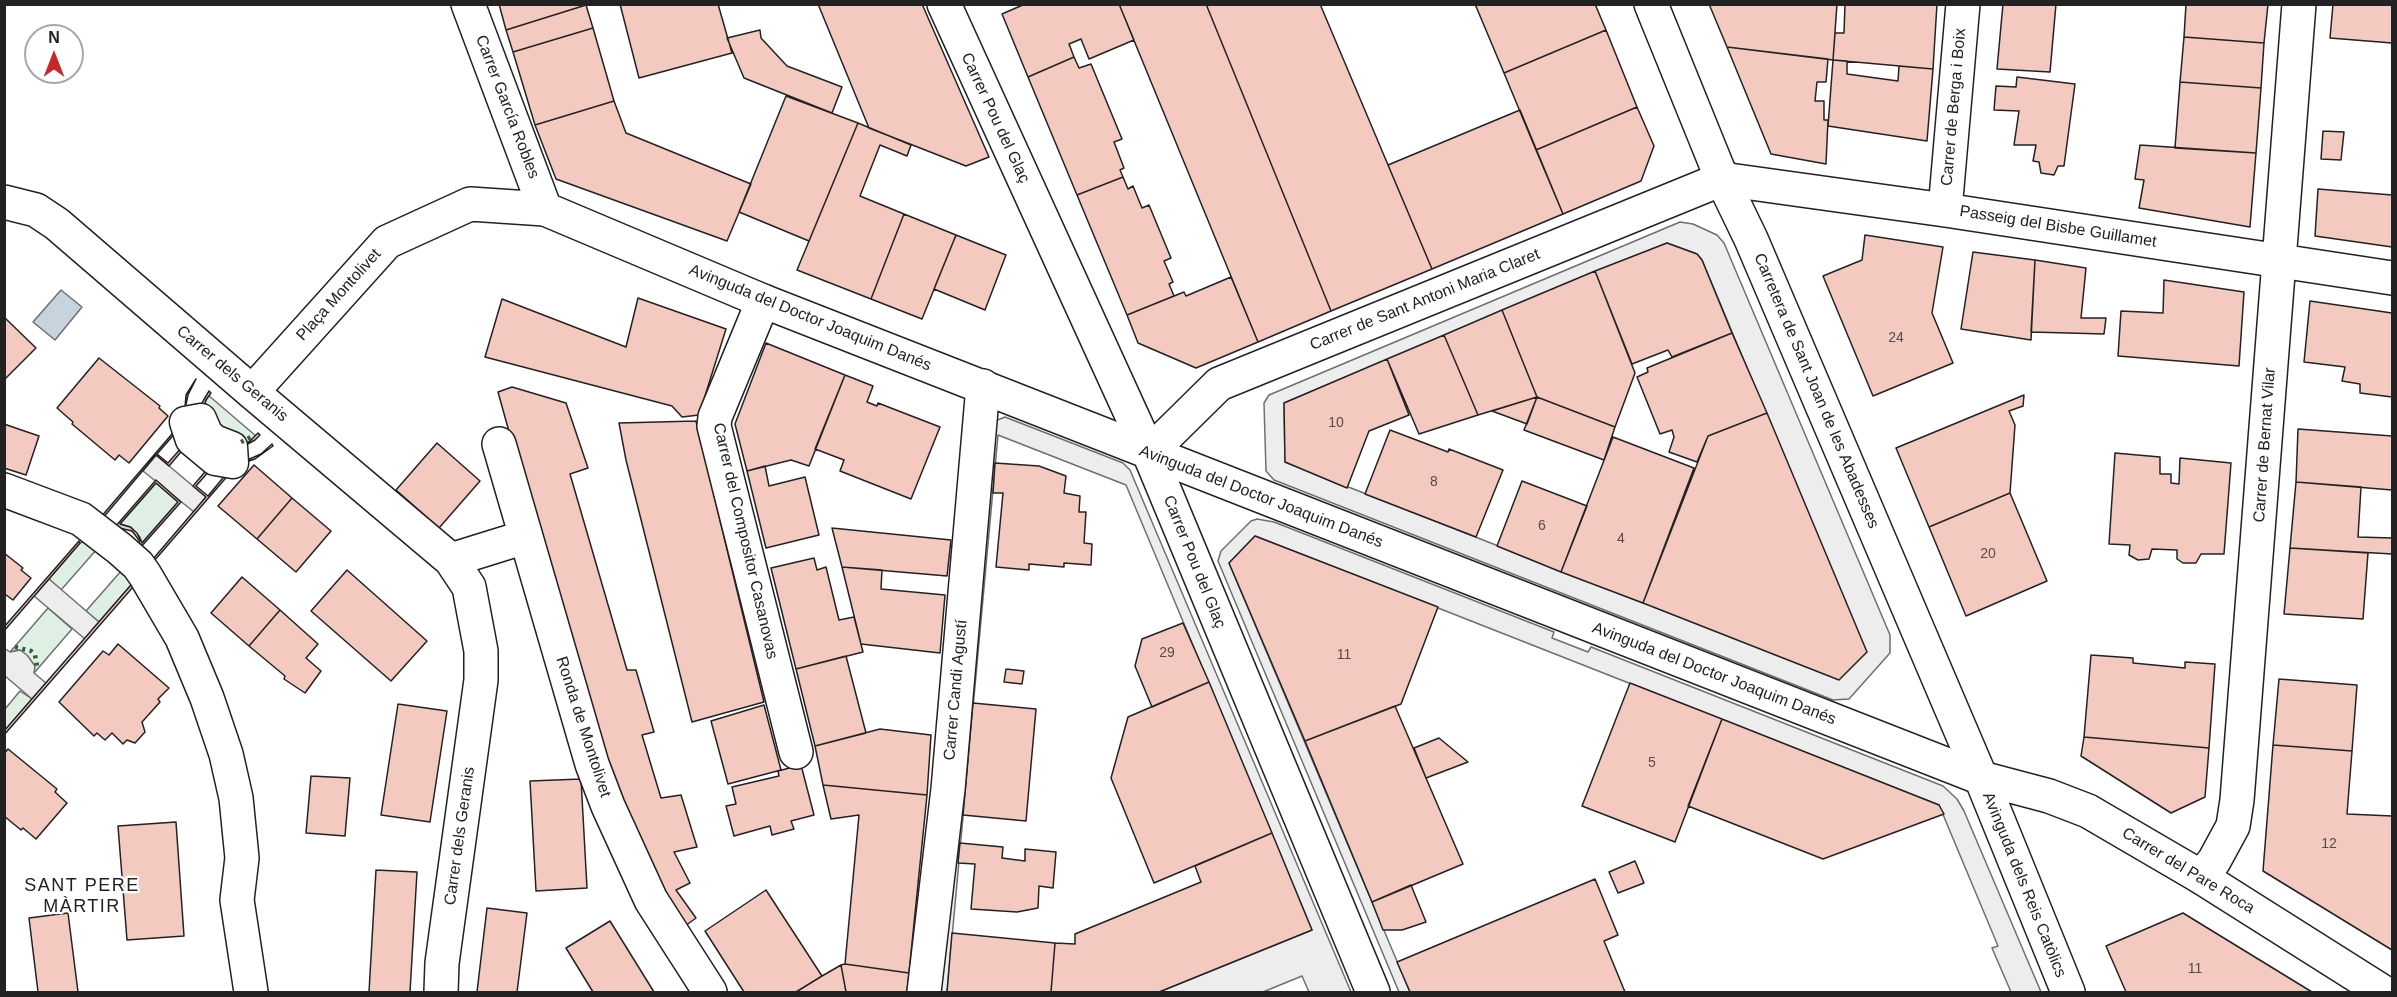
<!DOCTYPE html>
<html>
<head>
<meta charset="utf-8">
<style>
	body { margin:0 }
	#map { position:relative; width:2397px; height:997px; overflow:hidden; background:#fff; font-family:Arial,sans-serif }
	canvas { display:block }
	.frame { position:absolute; inset:0; border:6px solid #222; pointer-events:none }
	.north { position:absolute; left:24px; top:24px; width:60px; height:60px; box-sizing:border-box; background:#fff; border:2px solid #a7a7a7; border-radius:50%; rotate:0deg; font-size:16px; font-weight:700; line-height:24px; text-align:center; color:#222 }
	.north::after { content:''; display:block; margin:auto; width:21px; height:27px; background:#c62828; clip-path:polygon(50% 0,100% 100%,50% 72%,0 100%) }
</style>
</head>
<body>
<div id="map">
<canvas width="2397" height="997"></canvas>
<div class="frame"></div>
<div class="north">N</div>
</div>
<script>
const g = document.querySelector('canvas').getContext('2d');
g.lineJoin = 'round';
function fill(path, color) { g.fillStyle = color; g.fill(path, 'evenodd'); }
const shape = rows => new Path2D(rows.map(r => 'M' + r).join(''));
function trace(path, color, width, dash) { g.strokeStyle = color; g.lineWidth = width; g.lineCap = dash ? 'butt' : 'round'; g.setLineDash(dash || []); g.stroke(path); }
function label(font, color, halo, rows, align = 'center') {
  g.font = font + ' Arial,sans-serif'; g.lineWidth = 4.5; g.setLineDash([]); g.textBaseline = 'middle'; g.strokeStyle = halo; g.fillStyle = color; for (const [text, x, y, turn = 0] of rows) {
    g.save(); g.translate(x, y); g.rotate((+turn || 0) * Math.PI / 180); g.textAlign = isNaN(turn) ? turn : align; if (halo) g.strokeText(text, 0, 0); g.fillText(text, 0, 0); g.restore();
  }
}
const green = shape([
	[208,395,256,436,249,442,239,444,203,408,208,395],
	[156,483,178,502,142,543,140,537,131,527,120,524,156,483],
	[85,541,97,549,61,590,49,579,80,543,85,541],
	[122,570,132,581,131,585,99,622,86,611,122,570],
	[48,608,72,629,34,673,20,650,10,652,48,608],
	[20,691,32,699,5,731,5,709,20,691]
]);
const parking = shape([
	[1680,222,1693,224,1717,235,1724,243,1890,635,1890,653,1849,699,1833,700,1274,480,1266,471,1264,403,1269,395,1680,222],
	[1667,243,1697,254,1702,260,1866,652,1643,603,1285,462,1284,403,1667,243],
	[1005,417,1123,463,1130,470,1351,992,1309,992,1302,976,1263,992,1159,992,1312,930,1126,485,998,435,947,992,939,992,995,421,1005,417],
	[156,455,206,497,194,512,143,471,156,455],
	[1257,519,1274,522,1554,632,1552,638,1588,652,1591,647,1943,786,1957,799,1964,811,2041,992,2011,992,1992,948,1998,946,1939,805,1255,536,1229,563,1410,992,1399,992,1218,561,1221,551,1251,521,1257,519],
	[49,579,99,622,85,639,34,596,49,579],
	[4,648,10,652,20,650,27,655,35,666,34,673,46,683,32,699,5,676,4,648]
]);
const water = shape([
	[61,290,82,307,55,340,33,322,61,290]
]);
const building = shape([
	[499,4,586,4,586,5,506,30,499,4],
	[620,4,718,4,732,53,639,78,620,4],
	[818,4,922,4,989,157,966,166,869,128,818,4],
	[1025,4,1119,4,1134,40,1089,59,1081,39,1069,44,1074,57,1028,77,1002,14,1025,4],
	[1119,4,1206,4,1331,311,1258,342,1119,4],
	[1206,4,1320,4,1432,269,1331,311,1206,4],
	[1475,4,1595,4,1606,30,1504,73,1475,4],
	[1709,4,1837,4,1833,60,1727,47,1709,4],
	[1845,4,1937,4,1933,69,1833,60,1835,33,1844,33,1845,4],
	[2003,4,2056,4,2050,72,1997,69,2003,4],
	[2186,4,2268,4,2264,43,2184,37,2186,4],
	[2333,4,2392,4,2392,43,2330,38,2333,4],
	[586,5,593,28,513,52,506,30,586,5],
	[593,28,614,101,535,125,513,52,593,28],
	[760,30,761,38,787,66,842,87,832,113,744,78,727,38,760,30],
	[1606,30,1637,107,1536,150,1504,73,1606,30],
	[2184,37,2264,43,2261,88,2180,82,2184,37],
	[1727,47,1828,59,1826,82,1817,82,1815,101,1824,101,1824,120,1828,120,1826,164,1771,154,1727,47],
	[1074,57,1079,68,1091,64,1122,139,1114,142,1124,168,1120,170,1123,177,1077,195,1028,77,1074,57],
	[1833,60,1847,61,1847,74,1898,81,1899,66,1933,69,1927,141,1828,126,1833,60],
	[2017,77,2075,84,2064,166,2058,166,2054,175,2041,173,2039,162,2033,161,2036,145,2014,145,2019,111,1994,110,1996,86,2016,87,2017,77],
	[2180,82,2261,88,2256,153,2175,148,2180,82],
	[786,96,858,123,809,241,739,212,786,96],
	[614,101,626,133,751,184,727,241,556,179,535,125,614,101],
	[1637,107,1654,146,1641,181,1563,214,1536,150,1637,107],
	[1520,110,1563,214,1432,269,1388,165,1520,110],
	[858,123,911,145,907,156,880,145,860,196,904,214,871,299,797,270,858,123],
	[2323,131,2344,132,2341,160,2321,159,2323,131],
	[2140,145,2256,153,2250,227,2139,208,2144,180,2135,179,2140,145],
	[1123,177,1128,189,1133,186,1142,208,1149,205,1171,258,1164,261,1173,282,1169,284,1174,296,1127,315,1077,195,1123,177],
	[2318,189,2392,195,2392,247,2315,236,2318,189],
	[904,214,956,235,922,319,871,299,904,214],
	[956,235,1006,255,985,310,934,289,956,235],
	[1865,235,1943,247,1932,313,1953,363,1873,396,1823,276,1862,260,1865,235],
	[1667,243,1697,254,1702,260,1732,333,1672,357,1668,350,1632,364,1595,271,1667,243],
	[1973,252,2035,260,2031,340,1961,329,1973,252],
	[2035,260,2086,268,2081,318,2106,318,2104,334,2031,332,2035,260],
	[1595,271,1635,373,1615,427,1537,397,1502,310,1595,271],
	[1231,277,1258,342,1196,368,1138,343,1127,315,1184,292,1186,296,1231,277],
	[2164,280,2244,292,2239,366,2118,356,2121,311,2163,313,2164,280],
	[638,298,726,329,699,415,682,417,672,406,485,357,502,299,626,347,638,298],
	[2310,301,2392,313,2392,397,2360,393,2360,384,2342,381,2345,367,2304,362,2310,301],
	[1502,310,1537,397,1478,415,1444,335,1502,310],
	[4,317,36,348,4,380,4,317],
	[1732,333,1767,413,1708,436,1697,462,1669,452,1674,437,1672,430,1660,434,1637,377,1648,372,1647,368,1732,333],
	[1444,335,1478,415,1419,434,1387,359,1444,335],
	[766,343,845,375,809,466,791,460,747,471,735,424,766,343],
	[99,358,160,406,159,408,168,416,129,463,119,455,115,460,72,424,73,422,57,408,99,358],
	[1387,359,1409,415,1369,431,1347,488,1285,462,1284,403,1387,359],
	[845,375,873,386,867,402,877,406,878,403,940,427,911,499,840,471,844,460,815,449,845,375],
	[196,379,188,395,185,409,191,440,169,466,156,455,102,519,100,518,184,420,186,395,196,379],
	[184,423,189,439,168,463,157,454,184,423],
	[512,387,566,403,588,468,570,474,627,670,636,670,654,732,642,735,661,798,681,795,697,847,674,852,690,883,676,890,696,918,681,929,619,806,538,536,498,392,512,387],
	[209,391,211,393,206,400,202,413,205,424,211,434,215,438,232,444,249,442,258,433,260,435,255,440,244,446,231,447,214,440,207,433,200,415,202,403,209,391],
	[2024,395,2023,406,2009,411,2015,425,2010,493,1929,527,1896,448,2024,395],
	[1537,397,1527,424,1492,411,1537,397],
	[1537,397,1615,427,1604,460,1524,430,1537,397],
	[1767,413,1867,652,1839,680,1643,603,1708,436,1767,413],
	[696,421,764,702,692,722,626,460,619,423,696,421],
	[4,424,39,436,26,475,4,468,4,424],
	[2298,429,2392,436,2392,490,2296,482,2298,429],
	[1390,430,1448,452,1449,449,1503,470,1476,537,1365,494,1390,430],
	[1613,437,1694,468,1643,603,1561,572,1613,437],
	[437,443,480,481,439,528,396,490,437,443],
	[272,444,273,446,255,459,237,465,154,561,153,559,206,497,193,486,215,460,245,461,261,454,272,444],
	[217,462,227,473,208,496,196,486,217,462],
	[2115,453,2160,457,2160,474,2171,474,2171,483,2179,484,2180,458,2231,463,2224,554,2201,554,2196,563,2183,563,2177,559,2177,550,2152,549,2149,559,2138,560,2129,555,2130,545,2109,544,2115,453],
	[995,463,1039,466,1066,476,1064,493,1080,496,1079,512,1086,512,1084,543,1092,544,1091,565,1064,563,1064,567,1029,564,1029,570,996,567,1003,493,993,493,995,463],
	[254,465,292,498,257,539,218,506,254,465],
	[765,466,769,486,805,477,819,535,766,548,747,471,765,466],
	[156,480,181,502,140,548,139,540,132,531,115,527,156,480],
	[156,483,178,502,142,543,137,533,130,527,120,524,156,483],
	[1522,481,1587,506,1561,572,1497,546,1522,481],
	[2296,482,2361,487,2358,537,2392,538,2392,554,2290,548,2296,482],
	[2010,493,2047,581,1966,616,1929,527,2010,493],
	[292,498,331,531,296,572,257,539,292,498],
	[832,528,951,540,947,576,842,567,832,528],
	[1255,536,1438,607,1401,704,1305,741,1229,563,1255,536],
	[79,541,80,543,4,631,4,627,79,541],
	[2290,548,2368,553,2363,619,2284,614,2290,548],
	[4,553,23,568,21,570,31,578,13,600,6,595,4,596,4,553],
	[814,558,817,570,826,567,839,620,854,617,863,652,796,669,771,568,814,558],
	[842,567,882,570,881,589,945,595,940,653,861,644,842,567],
	[347,570,427,641,391,681,311,611,347,570],
	[242,577,280,610,249,646,211,613,242,577],
	[131,585,133,587,4,735,4,731,131,585],
	[280,610,318,644,306,658,321,671,305,693,284,679,285,676,249,646,280,610],
	[1183,623,1209,682,1152,707,1135,666,1142,639,1183,623],
	[118,644,169,688,158,699,160,702,142,722,145,732,135,743,127,740,123,744,112,733,105,740,97,733,94,736,59,702,103,651,109,655,118,644],
	[2091,655,2133,658,2133,663,2185,668,2185,662,2215,664,2209,748,2084,737,2091,655],
	[846,656,866,733,815,746,796,669,846,656],
	[1006,669,1024,671,1022,684,1004,682,1006,669],
	[2279,679,2357,685,2352,751,2273,745,2279,679],
	[1209,682,1272,833,1154,883,1111,778,1128,717,1209,682],
	[1630,683,1722,719,1675,842,1582,806,1630,683],
	[973,703,1036,709,1026,821,963,815,973,703],
	[398,704,447,711,430,822,381,815,398,704],
	[764,705,781,770,728,784,711,721,764,705],
	[1395,706,1463,864,1372,902,1305,741,1395,706],
	[1722,719,1939,805,1944,814,1823,859,1688,806,1722,719],
	[880,729,931,735,927,795,823,785,815,746,880,729],
	[2084,737,2209,748,2205,797,2171,813,2081,756,2084,737],
	[1439,738,1468,762,1426,778,1414,748,1439,738],
	[2273,745,2352,751,2347,814,2392,816,2392,950,2263,871,2273,745],
	[8,749,57,789,55,792,67,803,36,839,23,828,21,830,4,816,4,754,8,749],
	[801,765,814,815,791,821,794,829,772,835,770,826,734,836,726,806,736,804,732,787,779,776,778,771,801,765],
	[311,776,350,778,345,836,306,833,311,776],
	[581,779,587,888,536,891,530,781,581,779],
	[823,785,927,795,909,973,845,964,859,815,831,819,823,785],
	[176,822,184,936,127,940,118,826,176,822],
	[1272,833,1312,930,1159,992,1051,992,1055,943,1075,944,1075,934,1201,882,1195,866,1272,833],
	[960,843,1003,847,1002,858,1025,861,1025,849,1056,852,1053,888,1039,886,1038,908,1017,912,971,909,975,864,958,863,960,843],
	[1635,861,1644,883,1618,893,1609,872,1635,861],
	[376,870,417,872,410,992,369,992,376,870],
	[1595,879,1618,935,1604,941,1625,992,1410,992,1397,962,1595,879],
	[1411,885,1426,922,1402,930,1383,930,1372,902,1411,885],
	[766,890,822,976,796,992,744,992,705,931,766,890],
	[487,908,527,913,517,992,477,992,487,908],
	[68,913,78,992,38,992,29,918,68,913],
	[2183,913,2312,992,2126,992,2106,946,2183,913],
	[610,921,654,992,593,992,566,948,610,921],
	[952,933,1055,943,1051,992,947,992,952,933],
	[845,964,909,973,907,992,846,992,841,965,845,964],
	[841,965,846,992,796,992,822,976,841,965]
]);
const pedestrian = shape([
	[201,419,207,433,214,440,232,447,233,463,215,460,191,440,185,422,201,419]
]);
const minor = shape([
	[944,4,1149,453,1373,992],
	[4,202,36,210,57,224,252,392,451,560,469,587,481,651,481,680,442,963,441,992],
	[1945,210,1963,4],
	[763,301,715,417,714,426,796,752],
	[252,392,387,242,470,204,545,209],
	[499,444,592,764,608,806,651,900,710,992],
	[1149,453,1219,384,1722,179,1945,210,2392,278],
	[4,490,81,519,120,549,138,565,145,575,182,638,207,698,226,754,236,798,242,858,237,900,251,992],
	[451,560,525,537],
	[2201,877,2214,861,2233,826,2237,800,2299,4],
	[924,992,948,789,983,386]
]);
const tertiary = shape([
	[468,4,545,209,763,301,1981,778]
]);
const secondary = shape([
	[1651,4,1722,179,1751,239,1981,778,2068,992],
	[1981,778,2049,796,2088,811,2201,877,2383,992]
]);
const hedge = shape([
	[241,442,253,436],
	[15,647,31,651,35,655,37,666]
]);
const numberNames = [
	["24",1896,338],
	["10",1336,423],
	["8",1434,482],
	["6",1542,526],
	["4",1621,539],
	["20",1988,554],
	["29",1167,653],
	["11",1344,655],
	["5",1652,763],
	["12",2329,844],
	["11",2195,969]
];
const streetNames = [
	["Carrer García Robles",507,107,69],
	["Carrer de Berga i Boix",1954,107,-85],
	["Carrer Pou del Glaç",995,118,65],
	["Passeig del Bisbe Guillamet",2058,227,9],
	["Plaça Montolivet",339,295,-48],
	["Carrer de Sant Antoni Maria Claret",1425,300,-22],
	["Avinguda del Doctor Joaquim Danés",810,318,22],
	["Carrer dels Geranis",232,374,40],
	["Carretera de Sant Joan de les Abadesses",1816,391,67],
	["Carrer de Bernat Vilar",2265,445,-86],
	["Avinguda del Doctor Joaquim Danés",1261,497,21],
	["Carrer del Compositor Casanovas",745,541,77],
	["Carrer Pou del Glaç",1194,562,68],
	["Avinguda del Doctor Joaquim Danés",1714,674,21],
	["Carrer Candi Agustí",956,690,-85],
	["Ronda de Montolivet",583,727,72],
	["Carrer dels Geranis",460,836,-82],
	["Carrer del Pare Roca",2188,871,31],
	["Avinguda dels Reis Catòlics",2024,885,68]
];
const neighbourhoodNames = [
	["SANT PERE",82,886],
	["MÀRTIR",82,907]
];
fill(green, '#e0efe3');
trace(green, '#6f6f6f', 1.5);
fill(parking, '#ededed');
trace(parking, '#6f6f6f', 1.5);
fill(water, '#c7d3dd');
trace(water, '#6f6f6f', 1.5);
fill(building, '#f3c9c0');
trace(building, '#222', 1.5);
trace(pedestrian, '#222', 33);
trace(minor, '#222', 36);
trace(tertiary, '#222', 36);
trace(secondary, '#222', 36);
trace(pedestrian, '#fff', 30);
trace(minor, '#fff', 33);
trace(tertiary, '#fff', 33);
trace(secondary, '#fff', 33);
trace(hedge, '#2f5e38', 4.5, [3, 4.5]);
label('14px', '#564c4a', null, numberNames);
label('16px', '#222', '#fff', streetNames);
g.letterSpacing = '1.5px';
label('18px', '#222', '#fff', neighbourhoodNames);
g.letterSpacing = '0px';
</script>
</body>
</html>
